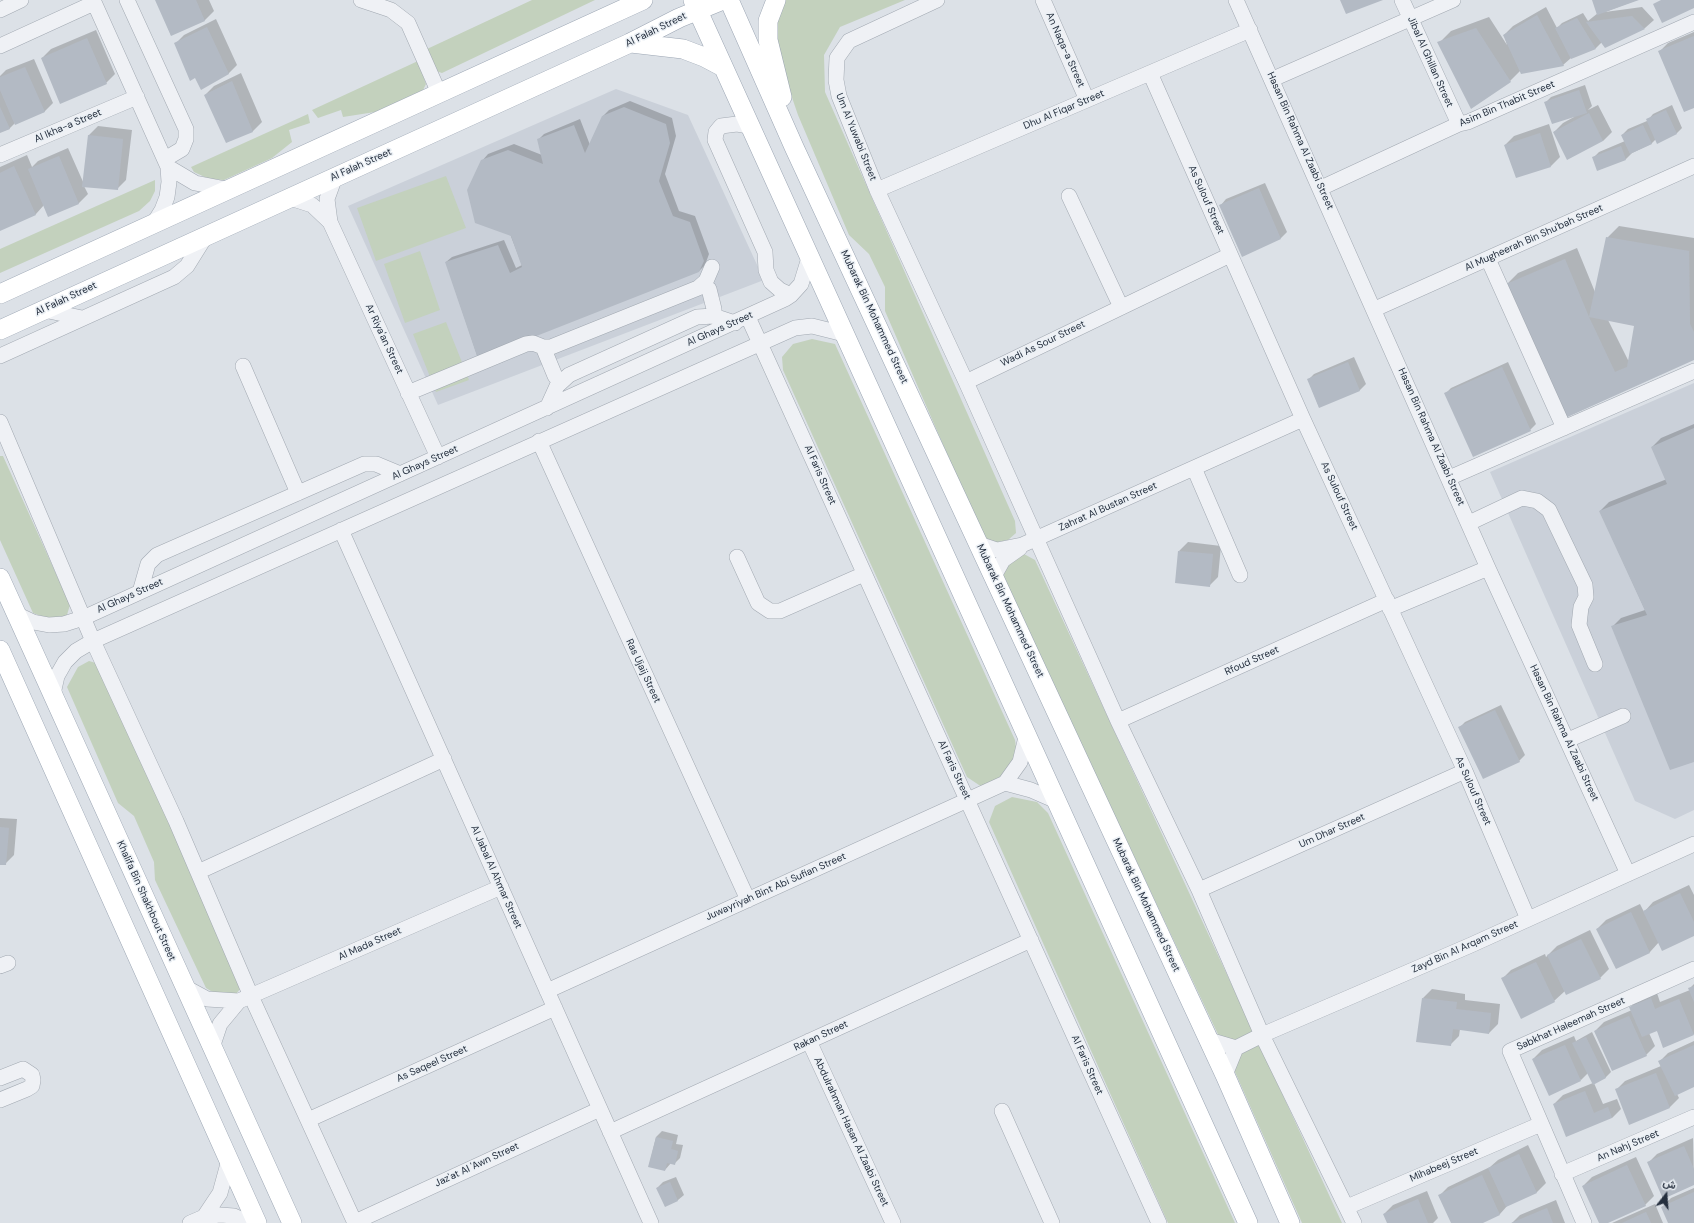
<!DOCTYPE html>
<html>
<head>
<meta charset="utf-8">
<style>
	body { margin:0 }
	#map { position:relative; width:1694px; height:1223px; overflow:hidden; background:#dce1e7; font-family:"DM Sans",Vazirmatn,sans-serif }
	canvas { display:block }
	.north { position:absolute; left:1646px; top:1175px; width:40px; height:40px; -webkit-text-stroke:3px #ebf0f5; paint-order:stroke; rotate:17deg; font-size:11px; font-weight:700; line-height:16px; text-align:center; color:#252f3e }
	.north::after { content:''; display:block; margin:auto; width:14px; height:18px; background:#252f3e; clip-path:polygon(50% 0,100% 100%,50% 72%,0 100%) }
</style>
</head>
<body>
<div id="map">
<canvas width="1694" height="1223"></canvas>
<div class="north">ش</div>
</div>
<script>
const g = document.querySelector('canvas').getContext('2d');
g.lineJoin = 'round';
function fill(path, color) { g.fillStyle = color; g.fill(path, 'evenodd'); }
const shape = rows => new Path2D(rows.map(r => 'M' + r).join(''));
function trace(path, color, width, dash) { g.strokeStyle = color; g.lineWidth = width; g.lineCap = dash ? 'butt' : 'round'; g.setLineDash(dash || []); g.stroke(path); }
function label(font, color, halo, rows, align = 'center') {
  g.font = font + ' "DM Sans",sans-serif'; g.lineWidth = 3; g.setLineDash([]); g.textBaseline = 'middle'; g.strokeStyle = halo; g.fillStyle = color; for (const [text, x, y, turn = 0] of rows) {
    g.save(); g.translate(x, y); g.rotate((+turn || 0) * Math.PI / 180); g.textAlign = isNaN(turn) ? turn : align; if (halo) g.strokeText(text, 0, 0); g.fillText(text, 0, 0); g.restore();
  }
}
const built = shape([
	[616,89,688,115,764,280,438,405,348,206],
	[1694,383,1694,810,1675,819,1635,801,1490,472]
]);
const green = shape([
	[532,0,595,0,442,73,436,71,427,49],
	[786,0,905,0,840,27,824,55,825,92,1015,521,1016,533,1008,540,993,543,984,539,885,311,885,287,869,254,849,235,798,115,774,45,775,16],
	[418,61,426,84,423,90,375,112,343,117,341,110,318,118,312,110],
	[308,114,310,123,289,130,292,142,272,158,224,180,209,179,194,172,191,167],
	[446,176,466,228,376,261,357,208],
	[155,180,155,191,150,201,139,211,0,273,0,249],
	[420,251,440,310,405,323,384,264],
	[446,322,469,380,436,392,413,334],
	[812,339,835,344,1015,740,1018,762,999,780,982,787,967,777,783,370,782,357,793,344],
	[0,456,3,456,70,605,66,618,52,620,33,613,0,540],
	[1024,554,1035,560,1342,1223,1302,1223,1223,1045,1001,574,1003,564],
	[89,661,96,663,243,985,233,998,219,996,206,988,155,880,154,862,134,816,118,803,67,687,78,667],
	[1012,797,1037,802,1048,813,1235,1223,1168,1223,989,822,995,806]
]);
const shadow = shape([
	[156,0,209,0,214,11,205,20,171,35],
	[1593,0,1637,0,1605,12,1642,7,1654,20,1645,28,1605,47,1602,42,1596,48,1571,58,1563,65,1520,71,1510,81,1439,43,1451,31,1489,17,1507,45,1504,35,1513,26,1546,7,1557,28,1562,23,1583,13,1588,21,1598,13],
	[216,19,237,65,228,74,175,44,184,35],
	[96,30,115,74,106,83,42,58,51,49],
	[1694,32,1694,107,1659,52,1668,43],
	[34,59,53,103,44,112,15,123,9,129,0,132,0,76,6,70],
	[241,73,262,122,253,131,227,142,205,95,214,86],
	[1585,85,1592,106,1588,110,1598,105,1612,132,1603,141,1554,132,1563,123,1574,117,1545,103,1551,97],
	[630,101,672,118,676,136,665,174,679,211,695,216,709,254,705,265,699,271,478,358,446,262,452,257,504,240,516,268,522,265,482,161,488,154,514,144,542,155,538,140,544,134,580,119,590,145,603,116,609,110],
	[1672,105,1682,128,1677,133,1656,139,1651,144,1632,153,1626,159,1598,170,1593,158,1599,152,1625,141,1622,135,1628,129,1647,121,1653,114],
	[1549,124,1560,157,1551,166,1517,177,1505,145,1514,136],
	[98,126,132,130,126,180,117,189,84,186,88,194,79,203,49,216,44,205,36,214,0,230,0,167,27,155,32,167,38,161,68,148,84,184,89,135],
	[1265,183,1287,232,1281,238,1243,256,1221,205,1226,199],
	[1619,226,1694,238,1694,359,1564,418,1506,285,1518,273,1577,248,1595,292,1607,238],
	[1608,320,1636,325,1629,360,1628,360],
	[1354,357,1366,384,1360,390,1319,407,1308,380,1314,374],
	[1508,362,1536,424,1530,430,1445,394,1451,388],
	[1694,424,1694,761,1612,627,1621,618,1645,610,1600,511,1609,502,1667,479,1652,447,1661,438],
	[1188,542,1221,546,1218,577,1209,586,1179,551],
	[1501,705,1525,755,1519,761,1459,728,1465,722],
	[0,818,17,819,14,855,5,864,0,864],
	[1689,885,1694,895,1694,935,1659,942,1650,952,1616,968,1597,929,1606,920,1640,904,1644,912,1653,902],
	[1590,930,1609,969,1600,978,1565,991,1554,1001,1502,979,1511,970,1545,954,1546,957,1557,946],
	[1694,984,1694,1034,1664,1047,1657,1030,1649,1033,1655,1046,1646,1055,1595,1031,1604,1022,1632,1010,1631,1007,1636,1001,1657,993,1660,1002,1690,990,1689,989],
	[1432,989,1465,994,1465,1000,1500,1004,1498,1024,1489,1033,1460,1029,1459,1036,1450,1045,1423,998],
	[1592,1032,1611,1072,1605,1078,1594,1083,1603,1104,1617,1099,1621,1109,1612,1118,1554,1104,1563,1095,1593,1083,1588,1073,1581,1080,1533,1059,1542,1050,1574,1036,1576,1041],
	[1694,1041,1694,1086,1677,1094,1679,1098,1670,1107,1630,1123,1616,1090,1625,1081,1661,1066,1659,1062,1668,1053],
	[662,1131,678,1135,676,1144,683,1145,680,1158,674,1164,671,1163,665,1170,649,1166,656,1137],
	[1693,1138,1694,1184,1648,1163,1657,1154],
	[1528,1145,1546,1183,1537,1192,1508,1205,1500,1214,1480,1223,1452,1223,1439,1196,1448,1187,1490,1167,1498,1160],
	[1636,1157,1654,1196,1645,1205,1606,1223,1600,1223,1583,1186,1592,1177],
	[676,1177,684,1195,678,1200,665,1206,657,1188,663,1182],
	[1694,1188,1694,1223,1669,1223,1662,1207,1671,1198],
	[1427,1191,1438,1218,1433,1223,1388,1223,1384,1214,1393,1205],
	[1556,1200,1565,1223,1512,1223,1520,1215],
	[1655,1204,1663,1223,1612,1223]
]);
const building = shape([
	[155,0,196,0,205,21,171,36],
	[1340,0,1383,0,1346,14],
	[1592,0,1639,0,1597,15],
	[1661,0,1694,0,1694,8,1662,23,1653,4],
	[1537,15,1564,66,1521,74,1503,35],
	[1632,16,1645,29,1605,48,1586,22],
	[1577,18,1596,49,1571,59,1555,28],
	[207,27,229,74,201,90,195,78,190,81,174,43],
	[1476,28,1511,82,1471,109,1437,42],
	[1694,36,1694,108,1684,112,1658,51],
	[87,38,107,84,60,104,41,58],
	[25,67,45,112,15,125,0,90,0,77],
	[232,81,253,132,226,143,204,95],
	[1579,90,1587,113,1552,124,1544,102],
	[0,107,10,129,0,133],
	[624,107,666,124,670,143,659,181,673,216,690,222,704,261,699,272,478,359,445,262,498,245,510,273,522,267,511,236,475,223,467,190,481,160,508,150,543,164,537,139,574,125,585,153,602,116],
	[1666,110,1677,134,1657,144,1646,119],
	[1589,113,1603,141,1567,160,1553,132],
	[1643,125,1652,144,1630,154,1621,135],
	[1540,133,1551,167,1516,178,1504,145],
	[88,135,123,139,118,190,82,187],
	[1621,146,1626,160,1597,171,1592,157],
	[59,156,79,204,48,217,28,169],
	[14,166,36,215,0,231,0,173],
	[1259,188,1281,239,1242,257,1219,205],
	[1606,237,1689,251,1690,324,1694,332,1694,360,1563,419,1504,285,1565,259,1589,317],
	[1589,317,1634,326,1627,367,1615,372],
	[1348,362,1360,391,1319,408,1307,379],
	[1502,367,1531,431,1473,457,1444,393],
	[1694,428,1694,762,1670,770,1611,626,1647,615,1599,511,1667,484,1651,447],
	[1178,551,1213,554,1210,587,1175,583],
	[1495,710,1520,762,1483,779,1458,727],
	[0,827,9,828,6,865,0,865],
	[1680,893,1694,922,1694,936,1662,951,1643,911],
	[1631,912,1650,953,1616,969,1596,929],
	[1581,939,1601,979,1566,995,1547,955],
	[1536,962,1555,1002,1521,1019,1501,978],
	[1694,986,1694,1002,1688,988],
	[1422,998,1457,1002,1456,1009,1491,1013,1489,1034,1453,1029,1451,1046,1416,1042],
	[1651,998,1655,1009,1679,999,1694,1035,1663,1048,1657,1031,1642,1037,1629,1007],
	[1629,1016,1647,1056,1612,1071,1594,1031],
	[1586,1037,1606,1078,1593,1085,1572,1043],
	[1565,1045,1581,1081,1549,1096,1532,1059],
	[1694,1045,1694,1087,1675,1096,1658,1061],
	[1656,1073,1670,1108,1629,1125,1615,1089],
	[1585,1091,1594,1113,1608,1107,1612,1118,1566,1137,1553,1104],
	[656,1137,673,1141,671,1149,678,1151,675,1165,667,1163,665,1171,648,1167],
	[1684,1146,1694,1169,1694,1185,1663,1199,1647,1162],
	[1519,1154,1537,1193,1506,1207,1488,1168],
	[1627,1165,1646,1206,1608,1223,1599,1223,1582,1186],
	[1482,1175,1500,1215,1483,1223,1451,1223,1438,1195],
	[670,1182,678,1201,665,1207,656,1188],
	[1694,1192,1694,1223,1668,1223,1661,1207],
	[1418,1199,1428,1223,1387,1223,1383,1214],
	[1547,1208,1553,1223,1511,1223],
	[1646,1212,1651,1223,1622,1223]
]);
const minor = shape([
	[93,0,168,167,169,182,167,197,162,210,154,223],
	[127,0,186,129,186,139,182,149,165,159],
	[361,0,391,10,408,23,439,93],
	[937,0,849,41,837,58,836,80,839,96,877,190,966,382,1118,721,1199,890,1262,1035,1354,1223],
	[1043,0,1087,100],
	[1236,0,1488,568,1628,874],
	[1402,0,1459,124],
	[0,10,21,0],
	[0,46,94,3],
	[1150,73,1303,419,1465,771,1528,919],
	[1273,79,1453,0],
	[749,126,737,124,721,126,716,132,715,140,765,252,766,270,771,282,780,290,791,295],
	[0,155,137,97],
	[168,167,195,183,226,189],
	[335,177,327,199,330,222,438,457],
	[1321,188,1459,124,1468,122,1694,22],
	[877,190,1250,30],
	[1069,196,1121,307],
	[290,198,312,205,330,222],
	[1488,259,1564,428],
	[702,285,709,289,714,309,714,316],
	[1375,309,1694,166],
	[44,310,82,318],
	[748,317,1159,1223],
	[543,347,555,376,560,382],
	[0,356,174,277,187,266,207,234],
	[243,366,298,493],
	[966,382,1230,255],
	[408,393,526,344,533,343,543,347,551,347,698,288,706,281,712,267],
	[547,408,557,386,569,375,697,317,714,316,735,323],
	[0,422,93,641,176,821,251,996,355,1223],
	[539,441,748,900],
	[1194,468,1240,575],
	[1449,478,1694,371],
	[1469,523,1522,498,1537,501,1549,510,1585,585,1586,597,1581,607,1579,625,1595,664],
	[341,530,651,1223],
	[979,544,997,550,1022,545,1303,419],
	[737,557,758,603,770,611,780,611,864,574],
	[994,576,1003,560,1020,548],
	[140,592,148,564,157,555,364,464,376,464,400,474],
	[1390,609,1488,568],
	[16,614,33,622,49,625,64,624,83,618,785,299,791,295,801,284,809,258],
	[53,694,57,676,65,662,76,651,93,641,795,328,812,326,844,334],
	[1118,721,1387,600],
	[1568,740,1623,716],
	[1005,783,1031,790,1056,801],
	[198,872,444,759],
	[1199,890,1465,771],
	[0,966,8,963],
	[185,987,207,999,239,1001],
	[547,991,1005,783,1020,762,1026,737],
	[1209,1040,1236,1048,1262,1035,1471,945,1694,844],
	[809,1041,893,1223],
	[212,1048,220,1024,239,1001,501,887],
	[1225,1075,1236,1048],
	[0,1078,23,1069,32,1075,33,1080,32,1086,27,1089,0,1100],
	[1002,1111,1052,1223],
	[308,1120,555,1008],
	[610,1132,1031,940],
	[1562,1174,1694,1117],
	[1347,1207,1541,1124],
	[204,1217,220,1193,229,1160],
	[355,1222,600,1109],
	[190,1223,204,1217,220,1215,234,1216,250,1223],
	[1584,1223,1510,1051,1694,969]
]);
const major = shape([
	[693,0,1248,1223],
	[729,0,794,147,1225,1075,1290,1223],
	[776,0,768,21,768,40,782,97],
	[631,43,683,49,704,57,723,67],
	[0,294,643,0],
	[0,330,630,43,679,18,723,0],
	[0,578,292,1223],
	[0,650,257,1223]
]);
const streetNames = [
	["Al Falah Street",656,30,-26],
	["An Naqa-a Street",1065,50,66],
	["Jibal Al Ghillan Street",1430,62,66],
	["Asim Bin Thabit Street",1507,104,-23],
	["Dhu Al Fiqar Street",1064,110,-23],
	["Al Ikha-a Street",68,126,-23],
	["Um Al Yuwabi Street",856,137,68],
	["Hasan Bin Rahma Al Zaabi Street",1300,141,66],
	["Al Falah Street",361,165,-24],
	["As Sulouf Street",1206,200,66],
	["Al Mugheerah Bin Shu'bah Street",1534,238,-24],
	["Al Falah Street",66,299,-25],
	["Mubarak Bin Mohammed Street",874,317,65],
	["Al Ghays Street",720,329,-24],
	["Ar Riya'an Street",384,339,65],
	["Wadi As Sour Street",1043,344,-26],
	["Hasan Bin Rahma Al Zaabi Street",1431,437,66],
	["Al Ghays Street",425,463,-24],
	["Al Faris Street",820,475,66],
	["As Sulouf Street",1339,496,65],
	["Zahrat Al Bustan Street",1108,507,-24],
	["Al Ghays Street",130,596,-24],
	["Mubarak Bin Mohammed Street",1010,611,65],
	["Rfoud Street",1252,661,-24],
	["Ras Ujaij Street",643,671,65],
	["Hasan Bin Rahma Al Zaabi Street",1564,733,65],
	["Al Faris Street",954,770,65],
	["As Sulouf Street",1473,791,66],
	["Um Dhar Street",1332,831,-24],
	["Al Jabal Al Ahmar Street",496,877,66],
	["Juwayriyah Bint Abi Sufian Street",776,887,-24],
	["Khalifa Bin Shakhbout Street",146,901,66],
	["Mubarak Bin Mohammed Street",1146,905,65],
	["Al Mada Street",370,944,-24],
	["Zayd Bin Al Arqam Street",1465,947,-24],
	["Sabkhat Haleemah Street",1571,1024,-24],
	["Rakan Street",821,1036,-25],
	["As Saqeel Street",432,1064,-24],
	["Al Faris Street",1087,1065,66],
	["Abdulrahman Hasan Al Zaabi Street",851,1132,65],
	["An Nahj Street",1628,1146,-23],
	["Jaz'at Al 'Awn Street",477,1165,-25],
	["Mihabeej Street",1444,1165,-23]
];
fill(built, '#cad0d9');
fill(green, '#c3d1bd');
fill(shadow, '#0003');
fill(building, '#b3bac4');
trace(minor, '#a1a8b1', 16);
trace(major, '#9ba5b3', 20);
trace(minor, '#eff1f5', 15);
trace(major, '#fff', 19);
label('10px', '#252f3e', '#ebf0f5', streetNames);
</script>
</body>
</html>
